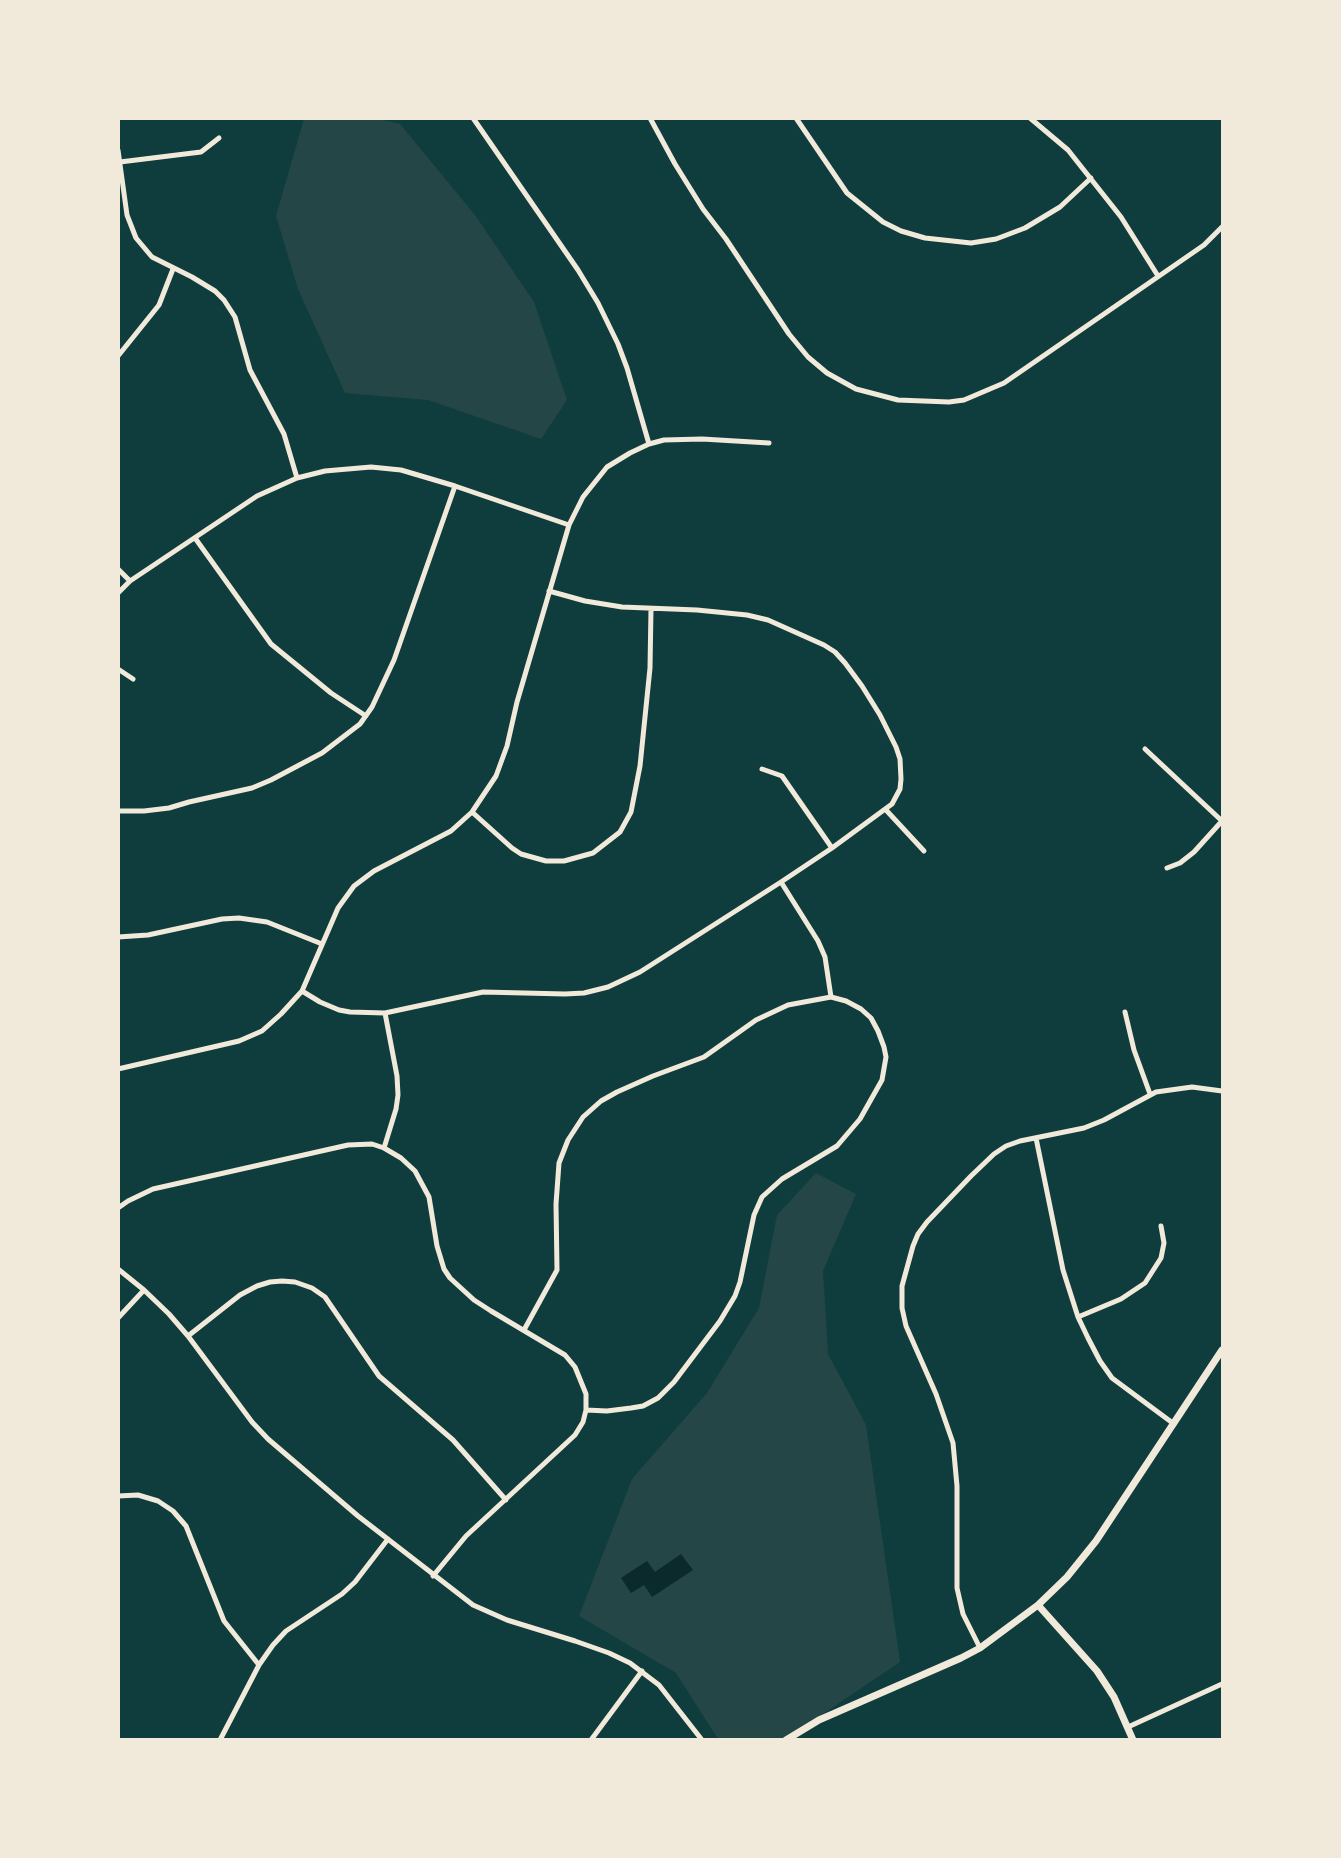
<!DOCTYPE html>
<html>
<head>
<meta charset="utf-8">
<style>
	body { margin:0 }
	#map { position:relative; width:1341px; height:1858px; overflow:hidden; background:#0f3d3e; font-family:"PT Sans",sans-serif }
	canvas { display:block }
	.frame { position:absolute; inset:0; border:120px solid #f1e9da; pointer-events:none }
</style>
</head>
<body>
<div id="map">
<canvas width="1341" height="1858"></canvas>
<div class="frame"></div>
</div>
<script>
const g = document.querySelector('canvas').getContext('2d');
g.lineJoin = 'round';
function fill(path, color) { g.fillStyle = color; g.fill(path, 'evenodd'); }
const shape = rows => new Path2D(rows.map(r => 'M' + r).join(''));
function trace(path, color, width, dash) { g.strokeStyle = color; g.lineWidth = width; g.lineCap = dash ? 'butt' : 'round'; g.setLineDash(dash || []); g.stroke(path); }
const green = shape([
	[304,119,379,119,400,124,475,215,534,302,567,400,541,439,428,400,345,393,298,289,276,216],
	[816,1173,856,1194,823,1271,828,1354,866,1425,900,1662,786,1739,718,1739,676,1673,579,1616,632,1479,707,1393,759,1308,777,1215]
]);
const water = shape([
	[681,1554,693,1570,652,1597,644,1585,631,1593,621,1578,647,1561,655,1572]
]);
const minor = shape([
	[473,118,578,270,598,303,618,344,627,368,649,444],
	[650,118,675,164,703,209,726,239,789,334,808,357,827,373,856,389,898,400,949,402,964,400,1004,383,1204,245,1222,227],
	[796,118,847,193,883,222,901,231,925,238,971,243,996,239,1025,228,1060,207,1091,178],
	[1030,118,1068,150,1121,217,1158,276],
	[118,150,127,215,136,238,152,257,192,277,215,291,224,300,235,317,250,370,284,434,297,478],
	[120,162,201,152,219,138],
	[118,356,159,305,173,269],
	[195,538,271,644,331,693,366,716],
	[118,569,130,581],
	[118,593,130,581,257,496,297,478,325,471,371,467,401,470,455,486,569,525],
	[118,669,133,679],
	[1145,749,1222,821],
	[762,769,782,776,832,848],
	[886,810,924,851],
	[118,811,144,811,169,808,189,802,252,788,271,780,322,753,360,724,372,707,394,660,455,486],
	[472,812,512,848,521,854,546,861,564,861,593,853,620,832,631,812,640,766,650,668,651,609],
	[1167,868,1180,863,1194,852,1222,821],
	[781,882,818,941,825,957,831,997],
	[118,937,148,935,222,919,239,918,267,922,322,944],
	[302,991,320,1002,339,1010,350,1012,385,1013,483,992,565,994,584,993,608,987,640,972,781,882,832,848,892,804,900,789,901,779,900,759,896,747,880,715,862,686,845,663,835,652,824,645,768,620,747,615,697,610,622,607,585,601,549,591],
	[1125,1012,1134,1050,1150,1094],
	[118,1069,239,1041,262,1031,281,1014,302,991,338,908,354,886,374,871,451,831,472,812,496,776,507,746,517,702,569,525,583,497,607,467,630,453,649,444,664,440,702,439,769,443],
	[1036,1138,1063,1270,1078,1317,1088,1338,1100,1361,1112,1378,1174,1424],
	[384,1148,396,1109,398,1095,397,1076,385,1013],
	[118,1208,128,1201,153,1189,348,1145,372,1144,384,1148,401,1158,415,1171,429,1197,437,1246,444,1269,450,1278,474,1300,491,1311,565,1355,575,1367,586,1394,586,1410,583,1422,575,1435,466,1536,433,1576],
	[118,1269,144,1290,169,1314,188,1336,252,1422,268,1439,358,1516,473,1605,507,1620,575,1641,609,1653,630,1663,659,1685,702,1740],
	[1078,1317,1121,1299,1145,1283,1161,1258,1164,1243,1161,1226],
	[118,1318,144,1290],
	[524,1330,557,1270,556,1204,559,1163,568,1140,583,1117,601,1101,617,1092,653,1076,704,1057,756,1020,788,1005,831,997,846,1001,861,1009,871,1018,878,1031,884,1047,886,1057,882,1080,860,1119,837,1146,782,1179,762,1197,754,1215,740,1282,735,1296,720,1321,674,1382,658,1398,643,1406,631,1408,607,1411,586,1410],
	[188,1336,240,1295,257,1286,270,1282,282,1281,295,1282,312,1288,325,1297,379,1376,453,1440,506,1500],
	[118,1496,138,1495,158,1501,173,1511,186,1526,224,1621,259,1665],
	[980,1648,963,1614,957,1588,957,1486,953,1443,936,1394,906,1326,902,1308,902,1286,913,1246,918,1234,927,1222,971,1176,994,1154,1006,1146,1020,1141,1084,1128,1104,1120,1156,1092,1192,1087,1222,1091],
	[1128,1727,1222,1684],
	[220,1740,259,1665,273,1645,286,1631,342,1594,355,1582,388,1539],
	[591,1740,642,1671]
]);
const tertiary = shape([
	[1038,1605,1097,1671,1114,1697,1133,1740],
	[786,1740,819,1720,961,1658,980,1648,1038,1605,1067,1577,1096,1541,1222,1350]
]);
fill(green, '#244646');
fill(water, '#0a2a2b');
trace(minor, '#f1e9da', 5);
trace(tertiary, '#f1e9da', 7);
</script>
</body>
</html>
